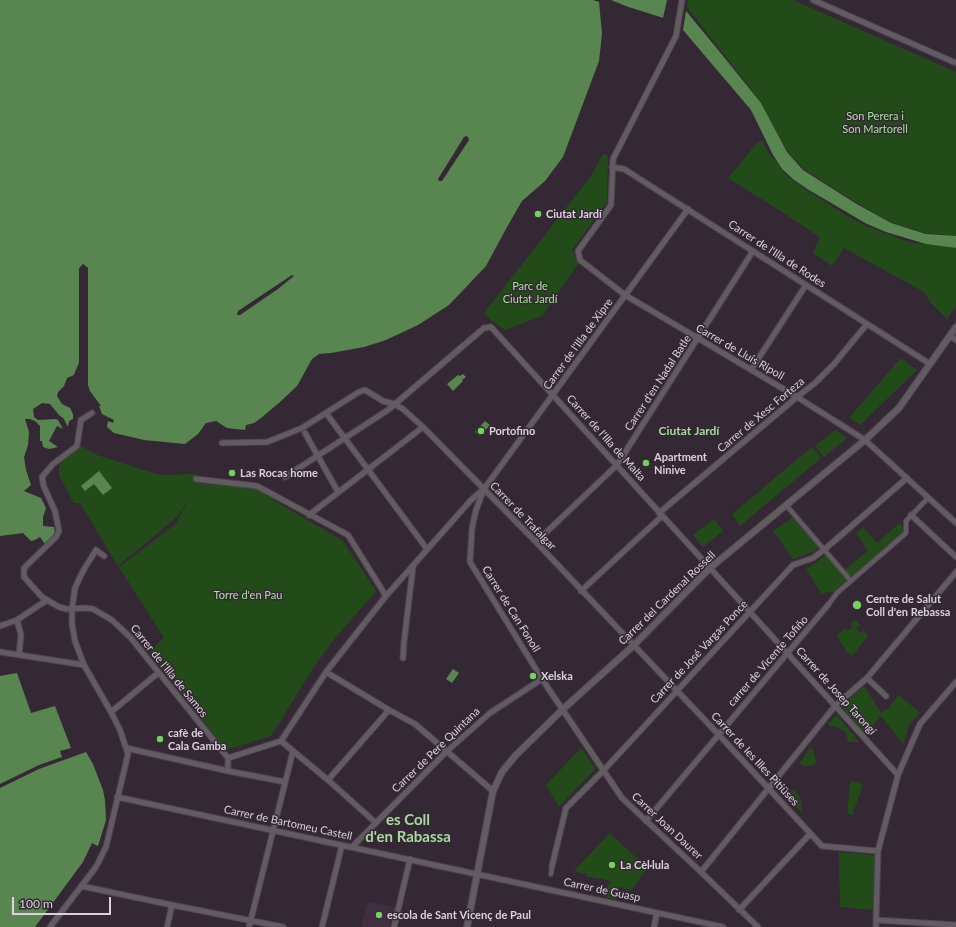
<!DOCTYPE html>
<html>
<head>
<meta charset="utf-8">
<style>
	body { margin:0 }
	#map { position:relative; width:956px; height:927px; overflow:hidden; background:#352835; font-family:Lato,sans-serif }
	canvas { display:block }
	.scale { position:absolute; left:12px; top:897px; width:99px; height:18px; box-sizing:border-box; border:2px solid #dbd2db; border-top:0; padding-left:5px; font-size:12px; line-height:14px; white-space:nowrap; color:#dbd2db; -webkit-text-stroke:3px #352835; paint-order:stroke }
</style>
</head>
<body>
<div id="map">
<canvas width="956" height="927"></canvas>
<div class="scale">100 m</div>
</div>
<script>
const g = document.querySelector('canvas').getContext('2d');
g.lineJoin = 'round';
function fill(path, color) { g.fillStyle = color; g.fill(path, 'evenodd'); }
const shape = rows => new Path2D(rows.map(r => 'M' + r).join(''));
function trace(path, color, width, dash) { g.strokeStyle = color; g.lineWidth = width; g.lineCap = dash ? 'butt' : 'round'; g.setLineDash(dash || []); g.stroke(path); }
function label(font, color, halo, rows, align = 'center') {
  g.font = font + ' Lato,sans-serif'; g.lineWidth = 3; g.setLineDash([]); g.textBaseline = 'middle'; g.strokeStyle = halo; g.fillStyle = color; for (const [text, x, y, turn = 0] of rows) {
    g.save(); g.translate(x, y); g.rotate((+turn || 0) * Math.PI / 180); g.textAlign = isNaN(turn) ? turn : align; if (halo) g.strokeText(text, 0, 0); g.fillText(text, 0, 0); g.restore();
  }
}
const built = shape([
	[368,902,395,907,390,927,361,927]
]);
const green = shape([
	[688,0,793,0,956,72,956,236,925,233,890,222,847,197,804,169,787,151,760,101,687,7],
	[762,141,768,152,786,175,796,183,847,216,866,226,909,242,956,248,956,306,947,319,930,302,924,292,844,248,832,266,813,253,820,237,787,215,728,178,758,142],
	[603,154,608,156,607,202,572,250,579,263,542,316,505,330,491,320,484,313,591,176],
	[901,358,917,370,860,425,849,418],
	[835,430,847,438,824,457,815,446],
	[81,446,97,455,159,475,196,474,196,483,256,488,275,501,343,541,376,591,335,638,314,667,271,736,226,750,149,652,164,638,119,567,176,524,191,493,178,516,118,566,80,503,74,503,59,476,59,466,63,460],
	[812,447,821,458,740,526,732,514],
	[793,517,819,547,815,551,793,559,773,531],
	[714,519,723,531,703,547,693,535],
	[900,523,904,530,904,533,836,593,831,592,824,593,822,594,806,570,827,554,842,572,868,551,856,533,863,527,877,543],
	[855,620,860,625,856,628,860,633,864,630,868,636,852,656,848,653,837,636,845,628,847,631,853,627,850,624],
	[864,686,881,713,885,710,890,709,889,707,899,695,920,713,909,725,905,722,909,726,903,744,881,716,865,735,843,709,842,706],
	[836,715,837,715,859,742,848,742,846,732,835,726,831,727,828,724],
	[811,747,813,749,816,761,814,765,807,766,799,764],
	[581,748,594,766,595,769,559,807,546,785],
	[851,780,863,785,852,815,848,814,848,802],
	[794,790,800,797,802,811,801,812,783,794],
	[610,833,647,868,632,890,618,887,616,900,605,897,607,888,611,881,586,876,587,874,574,871],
	[839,852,873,855,875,858,873,910,840,907]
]);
const water = shape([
	[0,0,593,0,599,2,602,34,599,61,563,157,545,181,522,201,507,227,486,266,449,305,418,325,386,340,364,347,331,353,319,354,312,359,297,386,280,402,261,418,254,423,246,425,245,430,227,428,216,421,206,423,198,434,185,444,144,440,114,433,107,427,108,421,113,423,114,420,102,414,99,406,101,406,90,391,88,385,88,268,83,264,79,269,79,363,74,375,67,378,64,386,58,392,57,396,62,404,70,408,73,414,73,419,69,421,68,427,64,419,59,415,50,404,42,403,33,409,34,417,38,420,56,419,58,420,63,429,57,426,49,441,58,447,49,449,43,447,42,441,40,441,40,426,35,421,30,419,25,419,29,432,28,445,24,457,26,470,31,485,24,491,41,498,46,508,43,517,43,526,54,527,55,534,45,544,40,537,35,540,31,541,23,533,0,536],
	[611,0,667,0,663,18,628,7],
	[686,11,719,51,761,103,787,152,803,170,855,203,891,223,926,234,956,236,956,248,926,244,886,232,867,224,809,190,794,180,782,169,773,155,751,110,683,30],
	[463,374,466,377,462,380,463,381,453,391,447,384,458,375,460,376],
	[485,421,490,425,480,436,475,432],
	[99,471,112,488,103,495,94,484,85,491,81,486],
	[453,669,459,673,452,683,446,679],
	[17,673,31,713,55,706,71,748,60,751,62,757,39,765,0,784,0,676],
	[86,752,93,764,103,790,105,800,106,820,98,846,92,843,83,862,35,927,0,927,0,788,39,769]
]);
const pier = shape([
	[609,0,628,7,663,18,662,20,627,9,610,2],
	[466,136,468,137,469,140,442,181,439,181,438,179,464,137],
	[83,264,88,268,88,380,86,379,86,269,83,266,81,269,81,363,76,376,74,375,79,363,79,269,80,267],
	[292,275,294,276,278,289,240,315,237,315,238,311]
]);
const pedestrian = shape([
	[786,505,851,581],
	[828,605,837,593,906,533,906,521,928,498],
	[551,874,552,866]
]);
const minor = shape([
	[682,0,676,36,613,159,611,205,578,251,580,260,625,295,797,397,865,440,956,523],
	[813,0,956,63],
	[612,167,624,169,930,364],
	[950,336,956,340],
	[751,370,806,285],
	[92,413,81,420,77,446,53,464,42,477,44,487,55,511,59,531,56,537,24,568,24,577,42,597,59,607,67,609,85,608,93,609,112,620,130,637,228,758],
	[326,413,427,549],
	[305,433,338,492],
	[222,443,267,442,302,428,359,392,365,390,383,401,394,404,403,409,423,427,536,542,719,735,822,846,878,851],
	[285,477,388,410,484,328,491,327,898,775],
	[196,479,257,486,348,535,386,596,326,672,281,741,228,758],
	[484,489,476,510,472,528,470,562,542,679,622,798,701,872,758,927],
	[659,513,797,397,815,383,834,364,867,324],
	[309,515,423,427],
	[911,515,956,557],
	[536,542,617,465,753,251],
	[581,591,662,516],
	[386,596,471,500,484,489,688,209],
	[17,620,21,635,19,655],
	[0,626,17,620,47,600],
	[0,652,84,665,111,712,120,730,128,754,106,847,96,867,50,927],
	[403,658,404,642,413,567],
	[84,665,75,641,72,624,72,609,75,588,83,571,96,550,104,556],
	[326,672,389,710,415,724,493,791],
	[867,678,886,696],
	[111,712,158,673],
	[281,741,328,780,376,823],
	[126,748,228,771],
	[228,758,228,771,285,782],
	[328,780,389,710],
	[117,797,723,927],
	[646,821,828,605],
	[352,847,446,752,490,713,542,679],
	[552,866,566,808,604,770,793,565,813,558,825,549,907,478],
	[701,872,835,706,867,678,956,572],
	[81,886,172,905,283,927],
	[739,910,810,834],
	[876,920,878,851,898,775,920,724,956,682],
	[167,927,172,905],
	[249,927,293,751],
	[322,927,342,845],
	[394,927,410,859],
	[654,927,657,913],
	[876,927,876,920,956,925]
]);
const tertiary = shape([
	[467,927,493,791,502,772,515,756,562,710,633,646,710,568,865,440,899,408,956,327]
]);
const markers = [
	[538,214,4,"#72d25e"],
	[481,431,4,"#72d25e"],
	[646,463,4,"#72d25e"],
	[232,473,4,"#72d25e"],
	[857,605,5,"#72d25e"],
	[533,676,4,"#72d25e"],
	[160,739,4,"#72d25e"],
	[612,865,4,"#72d25e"],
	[379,915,4,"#72d25e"]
];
const parkNames = [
	["Son Perera i",875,116],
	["Son Martorell",875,129],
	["Parc de",530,286],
	["Ciutat Jardí",530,299],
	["Torre d'en Pau",248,595]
];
const poiNames = [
	["Ciutat Jardí",546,214],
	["Portofino",489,431],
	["Apartment",654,457],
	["Ninive",654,470],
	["Las Rocas home",240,473],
	["Centre de Salut",866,599],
	["Coll d'en Rebassa",866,612],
	["Xelska",541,676],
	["cafè de",168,733],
	["Cala Gamba",168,746],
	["La Cèl·lula",620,865],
	["escola de Sant Vicenç de Paul",387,915]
];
const streetNames = [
	["Carrer de l'Illa de Rodes",777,254,33],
	["Carrer de l'Illa de Xipre",578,344,-54],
	["Carrer de Lluís Ripoll",740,352,30],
	["Carrer d'en Nadal Batle",658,383,-57],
	["Carrer de Xesc Forteza",761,415,-40],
	["Carrer de l'Illa de Malta",606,438,48],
	["Carrer de Trafalgar",523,516,46],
	["Carrer del Cardenal Rossell",667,598,-44],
	["Carrer de Can Fonoll",511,609,58],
	["Carrer de José Vargas Ponce",699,652,-47],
	["carrer de Vicente Tofiño",768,661,-49],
	["Carrer de l'Illa de Samos",169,671,51],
	["Carrer de Josep Tarongí",836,691,48],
	["Carrer de Pere Quintana",436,750,-44],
	["Carrer de les Illes Pitiüses",755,759,47],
	["Carrer de Bartomeu Castell",288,823,12],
	["Carrer Joan Daurer",667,826,43],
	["Carrer de Guasp",602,890,12]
];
const neighbourhoodNames = [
	["Ciutat Jardí",689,431]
];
const districtNames = [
	["es Coll",408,820],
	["d'en Rabassa",408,837]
];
fill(built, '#412f41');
fill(green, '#234b1a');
fill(water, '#598650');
fill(pier, '#352835');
trace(pedestrian, '#504350', 6);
trace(minor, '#504350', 7);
trace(tertiary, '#504350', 8);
trace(pedestrian, '#625b61', 4);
trace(minor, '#625b61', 5);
trace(tertiary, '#625b61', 6);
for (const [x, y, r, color] of markers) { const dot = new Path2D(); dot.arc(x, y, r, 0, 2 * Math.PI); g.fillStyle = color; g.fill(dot); trace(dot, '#352835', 1.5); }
label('11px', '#a3e496', '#352835', parkNames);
label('bold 11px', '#dbd2db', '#352835', poiNames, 'left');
label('11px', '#dbd2db', '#352835', streetNames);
label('bold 12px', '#a6da9c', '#352835', neighbourhoodNames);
label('bold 15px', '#a6da9c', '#352835', districtNames);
</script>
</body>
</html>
